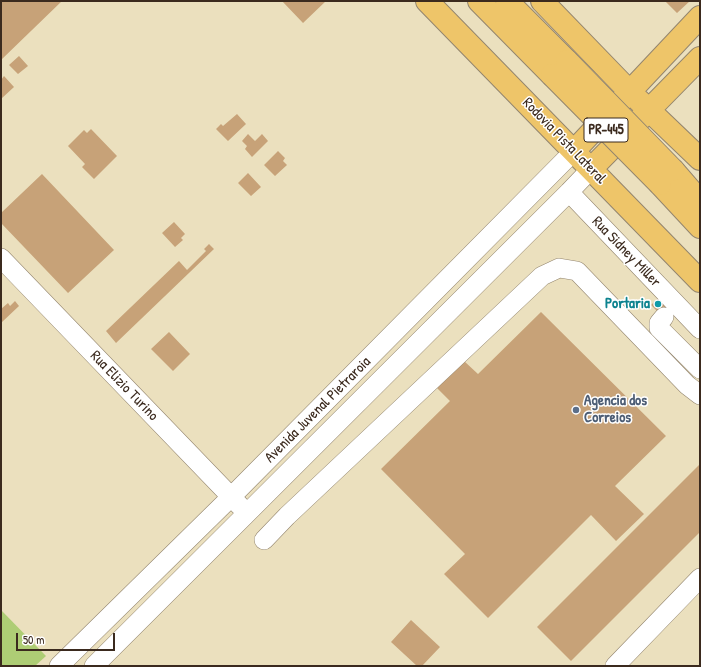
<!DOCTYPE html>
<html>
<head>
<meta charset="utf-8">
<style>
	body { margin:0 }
	#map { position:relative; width:701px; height:667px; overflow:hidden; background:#ebe0be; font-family:"Patrick Hand",sans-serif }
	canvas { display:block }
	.frame { position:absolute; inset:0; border:2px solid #3b2a1e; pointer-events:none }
	.scale { position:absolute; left:16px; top:633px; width:99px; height:18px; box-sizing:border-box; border:2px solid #3b2a1e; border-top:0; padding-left:5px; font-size:12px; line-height:14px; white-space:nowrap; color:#3b2a1e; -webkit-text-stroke:3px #fff; paint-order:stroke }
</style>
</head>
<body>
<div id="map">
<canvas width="701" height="667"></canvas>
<div class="frame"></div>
<div class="scale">50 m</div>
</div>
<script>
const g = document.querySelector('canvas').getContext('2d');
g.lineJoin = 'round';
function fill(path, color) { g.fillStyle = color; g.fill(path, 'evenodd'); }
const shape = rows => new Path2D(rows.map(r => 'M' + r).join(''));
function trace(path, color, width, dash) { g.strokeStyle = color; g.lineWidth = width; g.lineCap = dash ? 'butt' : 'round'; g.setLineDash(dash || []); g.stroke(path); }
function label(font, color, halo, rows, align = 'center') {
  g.font = font + ' "Patrick Hand",sans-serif'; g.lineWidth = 3; g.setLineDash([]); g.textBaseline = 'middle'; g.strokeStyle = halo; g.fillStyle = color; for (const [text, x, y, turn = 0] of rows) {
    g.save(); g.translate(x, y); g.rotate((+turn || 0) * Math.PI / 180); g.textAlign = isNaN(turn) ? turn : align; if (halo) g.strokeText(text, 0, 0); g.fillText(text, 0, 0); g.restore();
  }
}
const green = shape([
	[1,610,46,656,35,666,1,666]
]);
const building = shape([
	[1,1,62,1,1,60],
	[282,1,326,1,303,23],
	[665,1,690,1,677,13],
	[19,56,28,66,18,74,9,65],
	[4,76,14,87,1,99,1,80],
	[237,114,246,124,228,141,216,129,221,124,223,126],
	[91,129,117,156,94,179,82,167,85,164,68,146,84,130,87,133],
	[248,134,255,141,262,134,268,141,252,157,245,149,247,146,242,141],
	[278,151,285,158,283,161,287,165,275,176,264,165],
	[248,173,261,187,251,196,238,183],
	[42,174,114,250,68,293,1,223,1,213],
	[174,222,185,234,181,238,183,240,175,247,162,233],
	[209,244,214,249,116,343,106,331,179,261,187,270,206,251,204,249],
	[658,298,676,314,668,322,651,305],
	[15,301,19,306,1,323,1,309,8,303,10,306],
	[541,312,666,436,615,486,644,514,616,541,591,515,488,618,444,574,465,554,381,469,450,401,437,388,464,361,478,374],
	[169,332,190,354,173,371,151,349],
	[700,464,700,532,571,661,537,627],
	[411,620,440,647,422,666,417,666,391,642]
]);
const minor = shape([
	[569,192,700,329],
	[1,258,240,506],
	[664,317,659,323,659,328,700,369],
	[264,540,287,516,542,276,559,268,577,271,687,385,700,395],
	[59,666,231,497,574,151],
	[94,666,569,192,591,169],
	[615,666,700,578]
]);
const major = shape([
	[427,1,700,281],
	[542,1,630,92,700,159],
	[574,151,700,17],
	[591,169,700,58]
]);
const highway = shape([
	[479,1,552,75],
	[507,1,567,61],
	[673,170,700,201],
	[660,184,700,227]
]);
const highwayBridge = shape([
	[567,61,673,170],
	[552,75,660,184]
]);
const markers = [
	[658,304,4,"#0f9aa8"],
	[576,410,4,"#5c6f8a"]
];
const shields = [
	[606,130,44]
];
const shieldNames = [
	["PR-445",606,130]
];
const streetNames = [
	["Rodovia Pista Lateral",564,141,46],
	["Rua Sidney Miller",626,252,46],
	["Rua Elizio Turino",124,386,46],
	["Avenida Juvenal Pietraroia",318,410,-45]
];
const cultureNames = [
	["Portaria",650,304]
];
const serviceNames = [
	["Agencia dos",584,401],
	["Correios",584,418]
];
fill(green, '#aecd75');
fill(building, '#c7a278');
trace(minor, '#93856e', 20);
trace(major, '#93856e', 24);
trace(highway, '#93856e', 24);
trace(minor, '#fff', 19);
trace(major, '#eec569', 22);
trace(highway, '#eec569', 22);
trace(highwayBridge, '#93856e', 24, []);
trace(highwayBridge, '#eec569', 22);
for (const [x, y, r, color] of markers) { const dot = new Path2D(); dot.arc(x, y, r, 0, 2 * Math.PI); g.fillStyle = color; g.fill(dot); trace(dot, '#fff', 1.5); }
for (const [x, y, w] of shields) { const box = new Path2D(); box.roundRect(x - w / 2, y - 12, w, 24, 3); g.fillStyle = '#fff'; g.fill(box); trace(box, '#3b2a1e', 1); }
label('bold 14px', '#3b2a1e', null, shieldNames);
label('15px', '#3b2a1e', '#fff', streetNames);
label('bold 15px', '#0d838f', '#fff', cultureNames, 'right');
label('bold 15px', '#4e5e75', '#fff', serviceNames, 'left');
</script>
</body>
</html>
